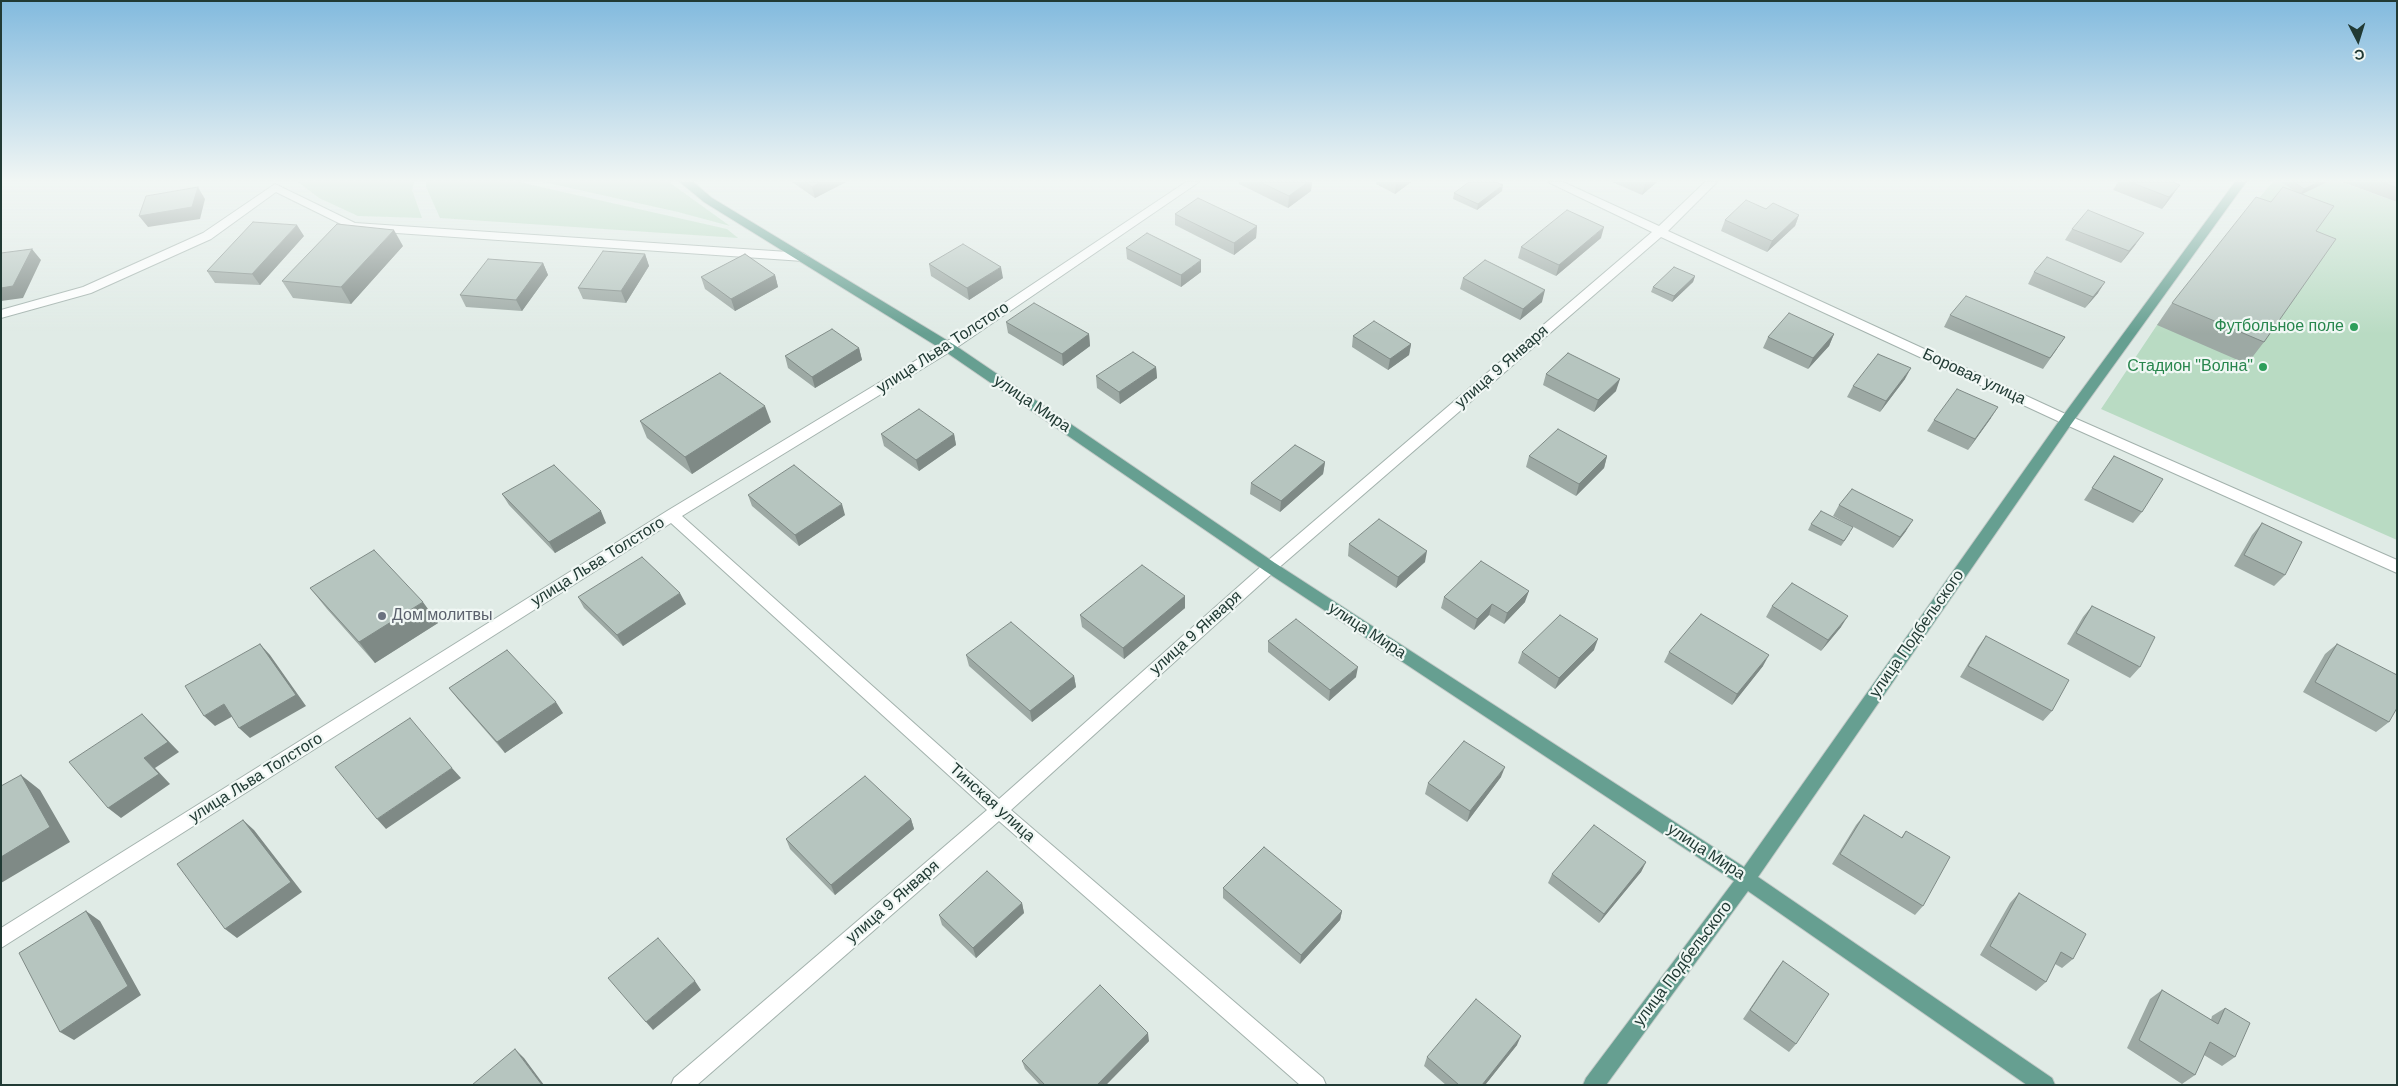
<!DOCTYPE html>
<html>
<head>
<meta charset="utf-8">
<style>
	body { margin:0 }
	#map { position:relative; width:2398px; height:1086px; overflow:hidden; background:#e0ebe6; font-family:Arial,sans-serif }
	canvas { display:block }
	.frame { position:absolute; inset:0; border:2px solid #213a34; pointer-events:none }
	.north { position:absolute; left:2333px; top:15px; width:50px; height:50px; -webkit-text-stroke:4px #f0f7f4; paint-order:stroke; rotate:175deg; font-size:14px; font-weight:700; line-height:20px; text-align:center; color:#213a34 }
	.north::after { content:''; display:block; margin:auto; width:18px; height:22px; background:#213a34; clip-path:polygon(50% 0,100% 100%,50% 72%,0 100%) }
</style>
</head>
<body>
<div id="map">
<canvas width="2398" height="1086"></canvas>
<div class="frame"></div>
<div class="north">С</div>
</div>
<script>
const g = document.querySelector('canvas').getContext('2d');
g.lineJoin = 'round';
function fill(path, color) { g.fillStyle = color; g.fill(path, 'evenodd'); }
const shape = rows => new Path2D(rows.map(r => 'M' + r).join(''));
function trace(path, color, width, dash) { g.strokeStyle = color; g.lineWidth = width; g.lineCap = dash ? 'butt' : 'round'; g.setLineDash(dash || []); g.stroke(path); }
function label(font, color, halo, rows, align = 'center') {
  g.font = font + ' Arial,sans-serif'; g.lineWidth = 4.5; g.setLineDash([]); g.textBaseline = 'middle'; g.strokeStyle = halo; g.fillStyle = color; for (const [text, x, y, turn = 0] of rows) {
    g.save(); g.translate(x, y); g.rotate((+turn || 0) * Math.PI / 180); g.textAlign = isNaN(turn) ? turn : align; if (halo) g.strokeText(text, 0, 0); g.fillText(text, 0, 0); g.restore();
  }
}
const green = shape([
	[298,182,414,182,412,190,422,218,358,216,319,198],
	[426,182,519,182,727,229,738,238,440,218,426,187],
	[543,182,669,182,730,226,678,212],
	[2273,182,2341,182,2397,202,2397,540,2101,409,2157,325,2241,218]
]);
const minor = shape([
	[1186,182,1199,182,953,350,682,516,999,799,1265,563,1652,232,1548,182,1563,182,1659,226,1705,182,1717,182,1668,231,2072,417,2397,560,2397,573,2062,423,1661,237,1275,571,1011,810,1323,1078,1326,1085,1300,1085,999,821,697,1085,671,1085,674,1078,987,810,671,523,1,948,1,928,667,511,943,344,1186,182],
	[275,184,355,223,803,253,809,257,803,261,353,230,276,192,211,239,91,293,1,318,1,310,83,287,203,233,275,184]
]);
const major = shape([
	[680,182,693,182,712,198,953,344,1275,563,1744,867,2062,417,2235,182,2246,182,2072,423,1758,877,2052,1078,2055,1085,2027,1085,1748,891,1606,1085,1583,1085,1586,1078,1734,881,1265,571,943,350,704,202,680,182]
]);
const wall = shape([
	[792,182,846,182,815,198],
	[1239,182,1312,182,1311,191,1288,208,1239,184],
	[1376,182,1411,182,1395,194,1376,184],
	[1612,182,1657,182,1642,195],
	[2118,182,2173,182,2172,196,2162,209,2113,190],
	[2281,182,2327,182,2302,194,2316,231,2264,342,2247,364,2157,325,2172,303,2271,202,2296,192],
	[2342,182,2397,182,2397,202],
	[1502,191,1477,210,1453,199,1454,193],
	[1766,209,1799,215,1795,226,1767,252,1721,231,1725,220],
	[1175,214,1257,226,1256,238,1234,255,1175,225],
	[2072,229,2136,244,2121,263,2065,240],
	[304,236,260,285,215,283,207,271],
	[1601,238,1556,276,1518,258,1521,247],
	[403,246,351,304,293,298,282,281],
	[1126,248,1201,272,1181,287,1127,259],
	[645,254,649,266,626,303,583,299,578,288],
	[543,263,548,275,522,311,466,307,460,295],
	[929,264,1003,278,969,300,931,276],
	[2034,272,2098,293,2085,308,2028,284],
	[775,275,778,287,735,311,705,289,701,277],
	[1695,276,1693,282,1672,302,1651,292,1653,287],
	[1463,278,1542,302,1520,320,1460,289],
	[1950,315,2057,349,2043,369,1944,327],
	[1006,322,1089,334,1090,346,1063,366,1008,333],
	[1834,334,1829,346,1808,369,1763,348,1768,337],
	[1353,336,1411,344,1409,355,1388,370,1352,347],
	[859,348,862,360,815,388,788,368,785,356],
	[1156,367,1157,378,1120,404,1097,388,1096,376],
	[1546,374,1616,391,1594,412,1543,385],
	[1905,379,1880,412,1847,397,1853,386],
	[1991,418,1968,450,1927,431,1934,420],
	[640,421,771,422,692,474,647,438],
	[881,434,954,434,956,445,919,471,884,446],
	[1529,456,1607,456,1604,468,1576,496,1526,467],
	[2114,456,2142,512,2133,523,2084,500],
	[1325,462,1323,474,1280,512,1250,494,1251,483],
	[502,494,606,523,555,553,509,505],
	[748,495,845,515,799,546,752,506],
	[1839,505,1906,531,1893,548,1833,516],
	[2262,523,2285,575,2274,586,2234,566,2252,535],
	[1811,524,1850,533,1841,546,1808,530],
	[1349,544,1425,562,1396,588,1348,556],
	[310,588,438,623,375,663,327,609],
	[1185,596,1185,608,1124,659,1082,627,1080,615],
	[578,597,686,604,623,646,584,608],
	[1444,597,1525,602,1504,624,1489,615,1474,630,1441,608],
	[1772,606,1841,627,1821,651,1766,617],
	[2092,606,2140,667,2130,678,2067,644,2083,617],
	[1986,636,2052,711,2043,721,1960,677,1978,647],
	[1268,641,1356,677,1329,701,1268,652],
	[2337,644,2389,722,2376,732,2303,692,2325,654],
	[1594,650,1555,689,1518,663,1522,652],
	[1669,652,1763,666,1732,705,1664,662],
	[966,655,1074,676,1076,687,1032,722,969,666],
	[449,688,563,713,505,753,457,698],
	[1501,777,1467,822,1425,794,1428,783],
	[1864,815,1901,838,1906,831,1923,906,1915,915,1832,864,1856,825],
	[911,819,914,829,835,895,790,849,786,839],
	[1646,862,1641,872,1599,923,1548,883,1552,874],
	[1223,888,1342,911,1340,920,1300,964,1223,898],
	[2019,893,2073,959,2062,968,2055,964,2046,982,2036,991,1980,955,2010,903],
	[1022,903,1024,913,976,958,942,925,939,915],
	[1783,961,1796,1044,1789,1052,1743,1019,1776,970],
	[2162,990,2211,1020,2212,1016,2225,1008,2235,1057,2222,1066,2204,1055,2195,1075,2182,1084,2127,1048,2150,999],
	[1149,1041,1106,1085,1040,1085,1025,1069,1022,1061],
	[1517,1045,1485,1085,1446,1085,1424,1066,1427,1057]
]);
const shadedWall = shape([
	[821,182,846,182,815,198,812,187],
	[1308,182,1312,182,1311,191,1288,208,1289,196],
	[1396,182,1411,182,1395,194],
	[1647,182,1657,182,1642,195,1645,184],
	[2319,182,2327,182,2300,195,2304,189],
	[1503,185,1502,191,1477,210,1478,204],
	[2180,185,2172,196,2162,209,2169,197],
	[198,187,205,199,200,219,148,227,139,216],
	[1799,215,1795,226,1767,252,1772,241],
	[297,225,304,236,260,285,252,274],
	[1257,226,1256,238,1234,255,1234,243],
	[1604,227,1601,238,1556,276,1559,265],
	[394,230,403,246,351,304,341,287],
	[2144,233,2136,244,2121,263,2129,251],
	[32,249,41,260,23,298,1,301,1,288],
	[645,254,649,266,626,303,621,291],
	[1201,260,1201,272,1181,287,1181,275],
	[543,263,548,275,522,311,516,300],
	[1001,267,1003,278,969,300,967,288],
	[775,275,778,287,735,311,731,299],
	[1695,276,1693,282,1672,302,1674,296],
	[2105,282,2098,293,2085,308,2093,297],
	[1545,290,1542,302,1520,320,1523,309],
	[1089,334,1090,346,1063,366,1062,354],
	[1834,334,1829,346,1808,369,1813,358],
	[1411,344,1409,355,1388,370,1390,359],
	[859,348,862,360,815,388,812,377],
	[1156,367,1157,378,1120,404,1119,392],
	[1911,368,1905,379,1880,412,1886,401],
	[1620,379,1616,391,1594,412,1598,400],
	[765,406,771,422,692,474,685,457],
	[1998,407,1991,418,1968,450,1975,439],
	[954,434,956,445,919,471,916,460],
	[1607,456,1604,468,1576,496,1579,484],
	[1325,462,1323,474,1280,512,1281,501],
	[842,504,845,515,799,546,795,535],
	[601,511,606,523,555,553,549,542],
	[1913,520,1906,531,1893,548,1900,537],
	[1427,551,1425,562,1396,588,1398,577],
	[1529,591,1525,602,1504,624,1507,613],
	[680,593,686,604,623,646,617,635],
	[1185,596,1185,608,1124,659,1123,648],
	[423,602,438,623,375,663,359,642],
	[1492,604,1489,615,1474,630,1477,619],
	[1848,616,1841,627,1821,651,1828,640],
	[1598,639,1594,650,1555,689,1559,678],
	[260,644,270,655,306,706,250,738,239,728],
	[1769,655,1763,666,1732,705,1737,694],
	[1358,667,1356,677,1329,701,1330,690],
	[1074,676,1076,687,1032,722,1030,711],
	[556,702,563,713,505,753,497,742],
	[224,704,235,715,215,726,204,716],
	[142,714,153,725,179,752,155,768,170,784,121,818,108,808,144,758],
	[1505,767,1501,777,1467,822,1470,811],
	[452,768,461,778,386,829,377,819],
	[21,775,40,790,70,842,1,883,1,857],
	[911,819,914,829,835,895,831,885],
	[243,820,254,830,302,892,237,938,225,929],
	[1646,862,1641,872,1599,923,1604,914],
	[1022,903,1024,913,976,958,973,948],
	[86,911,100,921,141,995,74,1040,60,1032],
	[1342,911,1340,920,1300,964,1301,955],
	[695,981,701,990,653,1030,646,1022],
	[1148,1033,1149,1041,1106,1085,1097,1085],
	[1521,1036,1517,1045,1485,1085,1482,1085],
	[515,1049,524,1058,544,1085,542,1085]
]);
const building = shape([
	[806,182,821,182,812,187,806,182],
	[1260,182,1308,182,1289,196,1260,182],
	[1469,182,1496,182,1503,185,1478,204,1454,193,1469,182],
	[2130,182,2173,182,2180,185,2169,197,2130,182],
	[2294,182,2319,182,2304,189,2294,182],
	[2382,182,2397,182,2397,188,2382,182],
	[198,187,192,207,139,216,146,196,198,187],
	[2283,187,2334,206,2316,231,2336,239,2264,342,2172,303,2256,197,2271,202,2283,187],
	[1198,198,1257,226,1234,243,1175,214,1198,198],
	[1746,200,1766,209,1773,203,1799,215,1772,241,1725,220,1746,200],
	[1567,210,1604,227,1559,265,1521,247,1567,210],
	[2088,210,2144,233,2129,251,2072,229,2088,210],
	[253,222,297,225,252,274,207,271,253,222],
	[337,224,394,230,341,287,282,281,337,224],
	[1147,233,1201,260,1181,275,1126,248,1147,233],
	[963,244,1001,267,967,288,929,264,963,244],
	[32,249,13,286,1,288,1,253,32,249],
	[603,251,645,254,621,291,578,288,603,251],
	[745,254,775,275,731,299,701,277,745,254],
	[2047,257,2105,282,2093,297,2034,272,2047,257],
	[488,259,543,263,516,300,460,295,488,259],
	[1485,260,1545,290,1523,309,1463,278,1485,260],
	[1674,267,1695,276,1674,296,1653,287,1674,267],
	[1966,296,2065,337,2050,358,1950,315,1966,296],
	[1034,303,1089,334,1062,354,1006,322,1034,303],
	[1789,313,1834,334,1813,358,1768,337,1789,313],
	[1374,321,1411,344,1390,359,1353,336,1374,321],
	[832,329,859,348,812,377,785,356,832,329],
	[1133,352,1156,367,1119,392,1096,376,1133,352],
	[1568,353,1620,379,1598,400,1546,374,1568,353],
	[1878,354,1911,368,1886,401,1853,386,1878,354],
	[720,373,765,406,685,457,640,421,720,373],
	[1957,389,1998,407,1975,439,1934,420,1957,389],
	[919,409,954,434,916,460,881,434,919,409],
	[1558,429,1607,456,1579,484,1529,456,1558,429],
	[1295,445,1325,462,1281,501,1251,483,1295,445],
	[2114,456,2163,479,2142,512,2092,488,2114,456],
	[554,465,601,511,549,542,502,494,554,465],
	[794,465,842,504,795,535,748,495,794,465],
	[1852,489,1913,520,1900,537,1839,505,1852,489],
	[1821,511,1853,527,1844,541,1811,524,1821,511],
	[1379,519,1427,551,1398,577,1349,544,1379,519],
	[2262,523,2302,542,2285,575,2244,555,2262,523],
	[374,550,423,602,359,642,310,588,374,550],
	[642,557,680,593,617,635,578,597,642,557],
	[1481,561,1529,591,1507,613,1492,604,1477,619,1444,597,1481,561],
	[1142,565,1185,596,1123,648,1080,615,1142,565],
	[1792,583,1848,616,1828,640,1772,606,1792,583],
	[2092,606,2155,637,2140,667,2076,633,2092,606],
	[1701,614,1769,655,1737,694,1669,652,1701,614],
	[1560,615,1598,639,1559,678,1522,652,1560,615],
	[1296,619,1358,667,1330,690,1268,641,1296,619],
	[1011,622,1074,676,1030,711,966,655,1011,622],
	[1986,636,2069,680,2052,711,1968,666,1986,636],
	[260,644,296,695,239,728,224,704,204,716,185,686,260,644],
	[2337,644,2397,675,2397,708,2389,722,2315,682,2337,644],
	[507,650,556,702,497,742,449,688,507,650],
	[142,714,168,742,144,758,159,774,108,808,69,762,142,714],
	[410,718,452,768,377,819,335,767,410,718],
	[1464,741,1505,767,1470,811,1428,783,1464,741],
	[21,775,50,827,1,857,1,786,21,775],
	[865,776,911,819,831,885,786,839,865,776],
	[1864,815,1902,838,1906,831,1950,857,1923,906,1840,854,1864,815],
	[243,820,291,882,225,929,177,864,243,820],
	[1594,825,1646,862,1604,914,1552,874,1594,825],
	[1264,847,1342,911,1301,955,1223,888,1264,847],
	[987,871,1022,903,973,948,939,915,987,871],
	[2019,893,2086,934,2073,959,2061,952,2046,982,1990,946,2019,893],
	[86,911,128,986,60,1032,19,953,86,911],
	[658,938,695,981,646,1022,608,978,658,938],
	[1783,961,1829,994,1796,1044,1750,1010,1783,961],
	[1100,985,1148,1033,1097,1085,1045,1085,1022,1061,1100,985],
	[2162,990,2218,1024,2225,1008,2250,1023,2235,1057,2210,1042,2195,1075,2139,1040,2162,990],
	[1476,999,1521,1036,1482,1085,1459,1085,1427,1057,1476,999],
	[515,1049,542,1085,472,1085,515,1049]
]);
const markers = [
	[2354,327,5,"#2e9e5b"],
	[2263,367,5,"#2e9e5b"],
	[382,616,5,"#6b7280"]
];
const leisureNames = [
	["Футбольное поле",2344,327],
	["Стадион \"Волна\"",2253,367]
];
const streetNames = [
	["улица Льва Толстого",943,348,-33],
	["улица 9 Января",1502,367,-41],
	["Боровая улица",1974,377,25],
	["улица Мира",1032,404,34],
	["улица Льва Толстого",598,562,-32],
	["улица Мира",1367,631,33],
	["улица 9 Января",1196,633,-42],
	["улица Подбельского",1917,634,-55],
	["улица Льва Толстого",256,778,-32],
	["Тинская улица",992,803,42],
	["улица Мира",1706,852,33],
	["улица 9 Января",893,902,-41],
	["улица Подбельского",1683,964,-53]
];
const worshipNames = [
	["Дом молитвы",392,616]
];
fill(green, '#b9dbc3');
trace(minor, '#a3b2ad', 2);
trace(major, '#c1c8c6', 2);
fill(minor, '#fff');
fill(major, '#669f91');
fill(wall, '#9da9a4');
fill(shadedWall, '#7f8a86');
fill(building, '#b6c5bf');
trace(building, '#7f8a86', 1);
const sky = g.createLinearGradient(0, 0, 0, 334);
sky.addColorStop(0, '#82bade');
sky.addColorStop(0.54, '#f1f6f4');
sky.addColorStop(1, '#f1f6f400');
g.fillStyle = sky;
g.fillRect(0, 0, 2398, 334);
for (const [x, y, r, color] of markers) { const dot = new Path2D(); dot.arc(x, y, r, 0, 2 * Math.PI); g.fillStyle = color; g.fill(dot); trace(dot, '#f0f7f4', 2); }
label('16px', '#27864d', '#f0f7f4', leisureNames, 'right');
label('16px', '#213a34', '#f0f7f4', streetNames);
label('16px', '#5b616d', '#f0f7f4', worshipNames, 'left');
</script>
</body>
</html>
